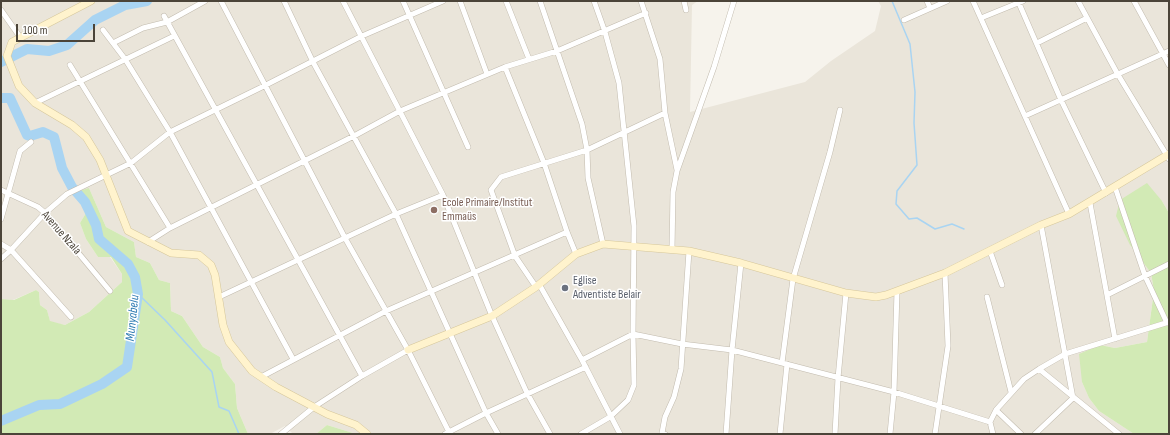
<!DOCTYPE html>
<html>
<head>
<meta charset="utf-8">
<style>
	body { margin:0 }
	#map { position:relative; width:1170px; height:435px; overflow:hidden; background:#f6f3ec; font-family:"Sofia Sans Condensed",sans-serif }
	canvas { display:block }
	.frame { position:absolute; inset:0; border:2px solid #4b4439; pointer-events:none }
	.scale { position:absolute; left:16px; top:24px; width:79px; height:18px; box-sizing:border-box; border:2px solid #4b4439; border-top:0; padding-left:5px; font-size:12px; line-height:14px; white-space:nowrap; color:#4b4439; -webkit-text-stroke:3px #fff; paint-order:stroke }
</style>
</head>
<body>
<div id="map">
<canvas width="1170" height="435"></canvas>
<div class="frame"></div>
<div class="scale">100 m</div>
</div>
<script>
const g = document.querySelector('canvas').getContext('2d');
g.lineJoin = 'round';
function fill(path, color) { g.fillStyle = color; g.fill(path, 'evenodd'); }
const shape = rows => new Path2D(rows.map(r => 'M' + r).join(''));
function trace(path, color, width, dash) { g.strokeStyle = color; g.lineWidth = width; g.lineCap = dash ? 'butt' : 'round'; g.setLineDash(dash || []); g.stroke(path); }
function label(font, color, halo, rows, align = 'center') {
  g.font = font + ' "Sofia Sans Condensed",sans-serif'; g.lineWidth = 3; g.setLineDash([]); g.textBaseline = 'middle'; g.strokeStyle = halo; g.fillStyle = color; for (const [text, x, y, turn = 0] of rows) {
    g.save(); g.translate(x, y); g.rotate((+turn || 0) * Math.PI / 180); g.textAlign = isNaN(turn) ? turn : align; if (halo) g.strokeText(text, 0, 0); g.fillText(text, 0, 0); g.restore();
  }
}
const residential = shape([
	[1,1,698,1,692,5,690,112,805,82,831,61,875,31,881,6,878,1,1169,1,1169,213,1162,201,1130,245,1151,273,1154,291,1147,342,1115,348,1100,345,1082,382,1089,398,1099,411,1134,434,356,434,327,425,316,434,293,434,285,426,270,434,248,434,237,408,235,384,223,368,220,357,203,347,182,316,171,311,170,283,159,280,150,263,136,257,134,242,106,227,89,188,81,200,86,213,80,223,86,239,98,257,110,257,122,274,122,282,89,312,65,325,50,322,47,310,40,305,39,292,36,290,13,300,1,299]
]);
const green = shape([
	[1147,183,1162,201,1169,213,1169,434,1134,434,1099,411,1089,398,1082,382,1079,354,1100,345,1115,348,1147,342,1154,291,1151,273,1130,245,1116,216,1120,200],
	[89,188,106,227,134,242,136,257,150,263,159,280,170,283,171,311,182,316,203,347,220,357,223,368,235,384,237,408,248,434,1,434,1,299,14,300,36,290,39,292,40,305,47,310,50,321,65,325,89,312,122,282,122,274,111,257,98,257,86,239,80,223,86,213,81,200,82,190],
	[327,425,356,434,316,434]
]);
const stream = shape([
	[892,1,910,44,915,92,914,123,917,165,897,191,896,204,909,219,917,218,935,229,952,224,964,229],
	[138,294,165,320,212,372,219,407,229,411,239,434]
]);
const river = shape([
	[1,62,27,49,49,51,67,45,95,20,125,5,147,1],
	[1,98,10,98,27,135,30,136,43,132,54,137,62,168,72,187,85,202,96,225,99,239,128,264,135,277,138,294,127,367,102,384,60,404,39,405,1,421]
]);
const street = shape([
	[221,1,345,238,408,350,450,434],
	[284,1,313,62,396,214,486,413,498,434],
	[343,1,443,195,492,316,527,393,550,434],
	[403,1,468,147],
	[460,1,487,74],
	[506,1,529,59],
	[540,1,582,124,587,150,588,178,603,244],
	[641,1,660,59,665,113,677,170],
	[684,1,686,10],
	[927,1,930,8],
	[973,1,1069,214],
	[1018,1,1061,100,1106,193],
	[1078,1,1117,73,1169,159],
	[1134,1,1169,65],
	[1,10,20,37],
	[164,16,362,376],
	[981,18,1023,1],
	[904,20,947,1],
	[103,30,125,59,170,132,293,359],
	[113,43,143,28,167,22,205,1],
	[1037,43,1087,18],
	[70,65,170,228],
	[505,67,544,163,567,232,576,254],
	[35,103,174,36],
	[1025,116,1169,51],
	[1115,187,1145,276,1167,323],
	[1,190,38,207,45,213,110,291],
	[1090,203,1115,339],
	[1,219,20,151,31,142],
	[148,242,170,228,354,136,400,111,505,67,557,51,646,13],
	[1,244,11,250,71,317],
	[672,249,673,192,677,171,714,67,734,1],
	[990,251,1002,285],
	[1,259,11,250,45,213,67,194,131,163,170,132,264,86,362,36,443,1],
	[539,284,582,360,620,434],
	[536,287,515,256,491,190,501,177,587,150,665,113],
	[1107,295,1169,264],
	[219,297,396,214,443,195],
	[987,297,1011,392],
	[582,360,633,334,682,344,732,350,894,392,990,422],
	[782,363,793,279,830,152,840,110],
	[1039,369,1119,434],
	[261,377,386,311,567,232],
	[996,410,1021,434],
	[281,434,314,407,362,376,408,350],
	[445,434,486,413,586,367],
	[581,434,610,417,628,400,634,385,633,334,634,226,619,83,605,32,594,1],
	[665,434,662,433,665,417,674,397,681,369,689,251],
	[726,434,732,350,741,263],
	[780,434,787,364],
	[835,434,838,378,846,293],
	[890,434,894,392,897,291],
	[935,434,948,346,945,273],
	[993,434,990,422,996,410,1024,379,1039,369,1065,354,1169,322],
	[1035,434,1073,398,1041,225]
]);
const secondary = shape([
	[91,1,12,42,7,56,19,86,35,103,72,125,86,137,100,160,128,231,171,253,199,255,211,265,215,275,223,325,229,342,252,371,276,387,327,414,356,425,367,434],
	[408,350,492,316,536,287,576,254,603,244,689,251,741,263,846,293,876,297,886,295,945,273,1041,225,1069,214,1169,154]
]);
const markers = [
	[434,210,4,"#8d6e63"],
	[565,288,4,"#6b7280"]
];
const educationNames = [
	["Ecole Primaire/Institut",442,203],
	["Emmaüs",442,217]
];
const streetNames = [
	["Avenue Nzala",61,233,49]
];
const worshipNames = [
	["Eglise",573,281],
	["Adventiste Belair",573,295]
];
const waterNames = [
	["Munyabelu",133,318,-84]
];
fill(residential, '#eae5da');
fill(green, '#d2eab5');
trace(stream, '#a9d4f2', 1.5);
trace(river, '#a9d4f2', 10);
trace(street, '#c2bbae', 6);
trace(secondary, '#d6c79b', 8);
trace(street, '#fff', 5);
trace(secondary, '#fff3cd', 7);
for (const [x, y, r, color] of markers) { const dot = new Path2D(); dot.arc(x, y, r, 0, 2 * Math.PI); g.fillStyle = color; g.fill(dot); trace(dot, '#fff', 1.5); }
label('12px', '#785e54', '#fff', educationNames, 'left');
label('12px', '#4b4439', '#fff', streetNames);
label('12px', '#5b616d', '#fff', worshipNames, 'left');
label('italic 13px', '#2e7ab2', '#fff', waterNames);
</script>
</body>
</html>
